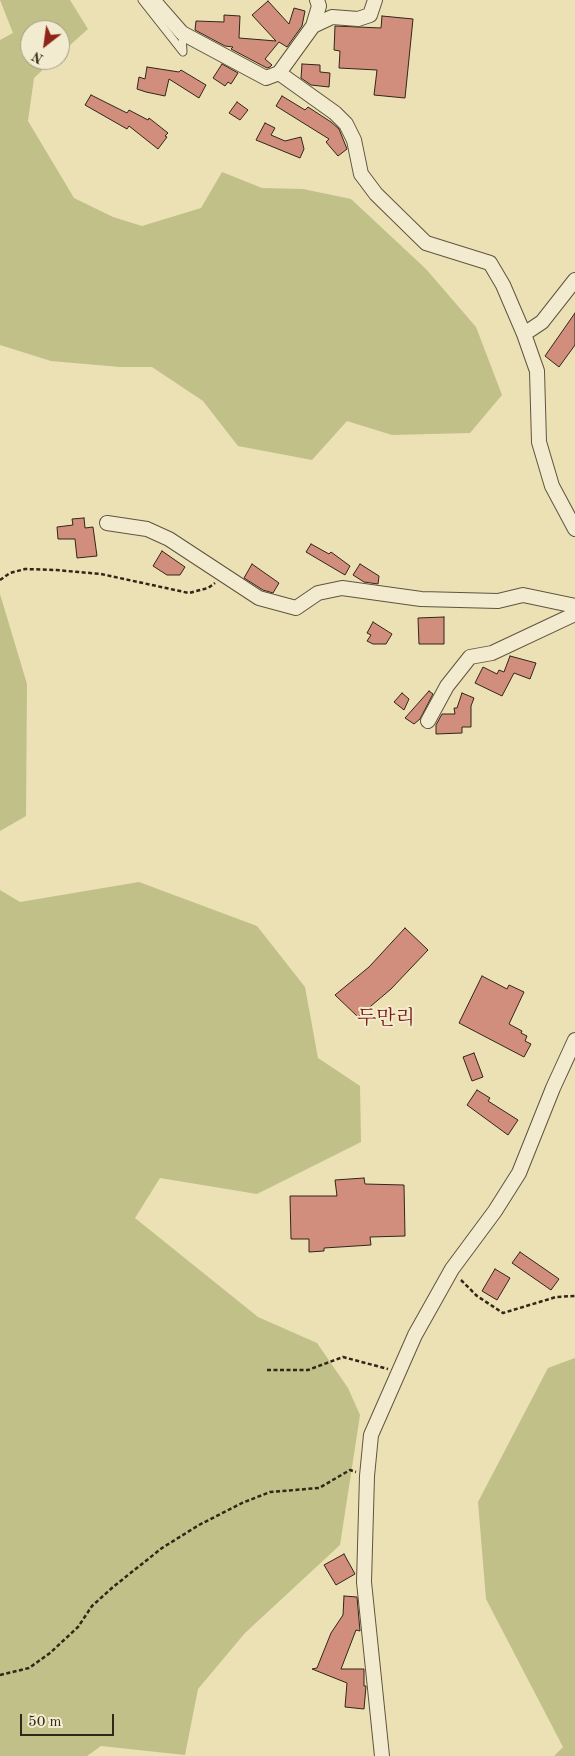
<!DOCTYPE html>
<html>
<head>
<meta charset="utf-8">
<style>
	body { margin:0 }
	#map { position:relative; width:575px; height:1756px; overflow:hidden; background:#ece0b5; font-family:"Old Standard TT",serif }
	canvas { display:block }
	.north { position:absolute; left:20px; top:20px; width:50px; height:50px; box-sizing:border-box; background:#f3ebcf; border:1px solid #a59c86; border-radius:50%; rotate:210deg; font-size:14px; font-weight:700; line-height:20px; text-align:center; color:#312618 }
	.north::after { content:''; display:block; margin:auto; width:18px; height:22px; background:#8f2418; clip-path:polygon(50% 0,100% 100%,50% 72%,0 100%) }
	.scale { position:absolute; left:20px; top:1714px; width:94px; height:22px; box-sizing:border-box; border:2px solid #312618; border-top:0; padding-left:6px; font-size:15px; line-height:18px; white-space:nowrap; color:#312618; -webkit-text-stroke:4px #f3ebcf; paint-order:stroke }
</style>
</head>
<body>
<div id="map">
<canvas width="575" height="1756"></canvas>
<div class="north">N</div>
<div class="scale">50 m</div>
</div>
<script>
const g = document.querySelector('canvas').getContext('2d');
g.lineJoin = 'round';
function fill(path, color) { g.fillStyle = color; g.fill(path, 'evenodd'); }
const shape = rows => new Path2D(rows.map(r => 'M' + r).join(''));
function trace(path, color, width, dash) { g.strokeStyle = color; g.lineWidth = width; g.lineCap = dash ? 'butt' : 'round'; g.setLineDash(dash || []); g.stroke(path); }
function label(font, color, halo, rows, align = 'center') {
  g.font = font + ' "Old Standard TT","Noto Serif KR",serif'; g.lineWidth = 4; g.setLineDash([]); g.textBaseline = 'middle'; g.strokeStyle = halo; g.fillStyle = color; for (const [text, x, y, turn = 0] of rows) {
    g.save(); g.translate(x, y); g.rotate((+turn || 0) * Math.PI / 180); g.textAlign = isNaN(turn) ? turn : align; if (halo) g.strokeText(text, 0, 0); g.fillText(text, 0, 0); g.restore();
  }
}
const green = shape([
	[0,0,70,0,88,29,60,54,60,30,30,30,30,60,53,60,34,78,28,121,74,198,113,217,142,226,201,208,222,172,262,188,303,189,351,199,426,269,476,327,502,395,470,433,392,435,347,421,312,460,238,446,203,401,152,367,120,367,51,361,0,345,0,40,13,33],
	[0,594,27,684,26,816,0,831],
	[139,882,257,926,305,987,318,1058,360,1086,361,1142,257,1194,160,1178,135,1218,258,1317,317,1343,348,1388,360,1415,340,1545,245,1633,198,1689,185,1755,101,1746,87,1756,0,1756,0,890,20,902],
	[575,1358,575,1756,554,1756,563,1747,486,1599,478,1502,548,1368]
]);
const building = shape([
	[268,1,289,24,294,8,305,11,302,26,287,47,279,42,265,59,272,65,270,67,267,68,231,49,233,47,225,46,195,30,196,21,224,22,224,15,240,16,239,38,276,41,252,15,268,1],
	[382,16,413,19,405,98,374,95,377,70,339,68,340,51,334,50,335,26,381,28,382,16],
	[222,64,238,73,231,84,228,82,225,86,213,78,222,64],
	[302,64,320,65,320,72,330,73,329,87,311,85,301,78,302,64],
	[147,67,179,72,181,70,206,85,199,98,169,79,165,96,146,92,137,89,139,77,145,79,147,67],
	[91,95,127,113,129,110,148,120,149,118,168,133,165,136,167,137,158,149,129,126,127,129,85,105,91,95],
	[282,96,305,110,308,107,331,122,339,129,347,149,338,156,326,142,329,139,276,106,282,96],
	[237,102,248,110,240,120,229,113,237,102],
	[265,123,275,128,271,135,285,141,301,137,304,149,300,158,256,140,265,123],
	[575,313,575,345,559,367,545,356,575,313],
	[84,518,85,528,93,527,97,556,77,558,75,539,58,539,57,527,73,525,72,519,84,518],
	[311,544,329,554,331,552,350,566,345,575,306,552,311,544],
	[162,551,185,567,180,575,167,575,153,566,162,551],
	[252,564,279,583,273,593,263,590,244,578,252,564],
	[360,564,379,576,378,584,364,582,353,575,360,564],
	[444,617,444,644,419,644,418,618,444,617],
	[373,622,392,634,386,644,373,644,367,641,371,635,367,633,373,622],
	[510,656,536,663,530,679,514,673,502,696,475,683,483,667,497,674,499,670,504,672,510,656],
	[429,691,433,694,420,719,414,724,405,718,429,691],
	[402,693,409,699,404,710,394,702,402,693],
	[462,693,474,698,471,706,471,727,462,727,462,733,436,734,436,725,442,714,455,714,454,708,457,708,462,693],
	[405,928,428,950,391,989,358,1017,335,995,369,967,405,928],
	[482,976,507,989,509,985,524,992,509,1024,522,1031,521,1033,527,1036,525,1041,531,1044,524,1057,459,1023,482,976],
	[474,1053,483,1077,472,1081,463,1057,474,1053],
	[477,1090,490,1098,488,1101,518,1120,508,1135,467,1105,477,1090],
	[364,1178,365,1184,404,1185,405,1236,370,1237,371,1245,324,1248,324,1251,309,1252,309,1239,291,1239,290,1196,337,1196,335,1180,364,1178],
	[520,1252,559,1279,551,1290,512,1263,520,1252],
	[495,1269,510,1278,497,1300,482,1291,495,1269],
	[344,1554,355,1574,336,1585,324,1565,344,1554],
	[344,1596,357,1597,360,1631,356,1630,341,1669,364,1669,364,1686,366,1686,364,1709,345,1707,347,1683,312,1669,317,1668,331,1633,343,1615,344,1596]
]);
const path = shape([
	[0,580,10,573,25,569,56,570,101,574,189,593,208,588,215,583],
	[461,1280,477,1296,503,1313,556,1297,575,1296],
	[267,1370,308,1370,343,1357,388,1369],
	[0,1675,29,1668,50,1653,78,1627,92,1606,113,1587,162,1548,199,1525,242,1503,270,1492,319,1488,350,1470,356,1472]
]);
const service = shape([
	[142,0,183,52,182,34]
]);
const minor = shape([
	[153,0,182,33,266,78,279,73,335,113,346,124,354,140,361,174,376,194,426,243,490,263,503,285,524,334],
	[313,26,332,17,358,19,370,15,375,0],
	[279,73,313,26,319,6,317,0],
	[575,280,542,322,524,334,537,371,539,442,552,486,575,529],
	[107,523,147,529,169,539,259,598,296,608,318,593,342,588,421,599,498,601,523,595,575,606],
	[428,721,447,686,470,657,492,653,575,614],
	[382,1756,364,1582,367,1476,371,1435,415,1335,452,1269,495,1211,519,1173,553,1088,575,1040]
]);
const quarterNames = [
	["두만리",386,1019]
];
fill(green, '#c0c088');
fill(building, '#d28e7c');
trace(building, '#312618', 1);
trace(service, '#60543f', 9);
trace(minor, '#60543f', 16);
trace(path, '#312618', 2.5, [4, 2.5]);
trace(service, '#f3ebcf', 7);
trace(minor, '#f3ebcf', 14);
label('20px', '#7a1f14', '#f3ebcf', quarterNames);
</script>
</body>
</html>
